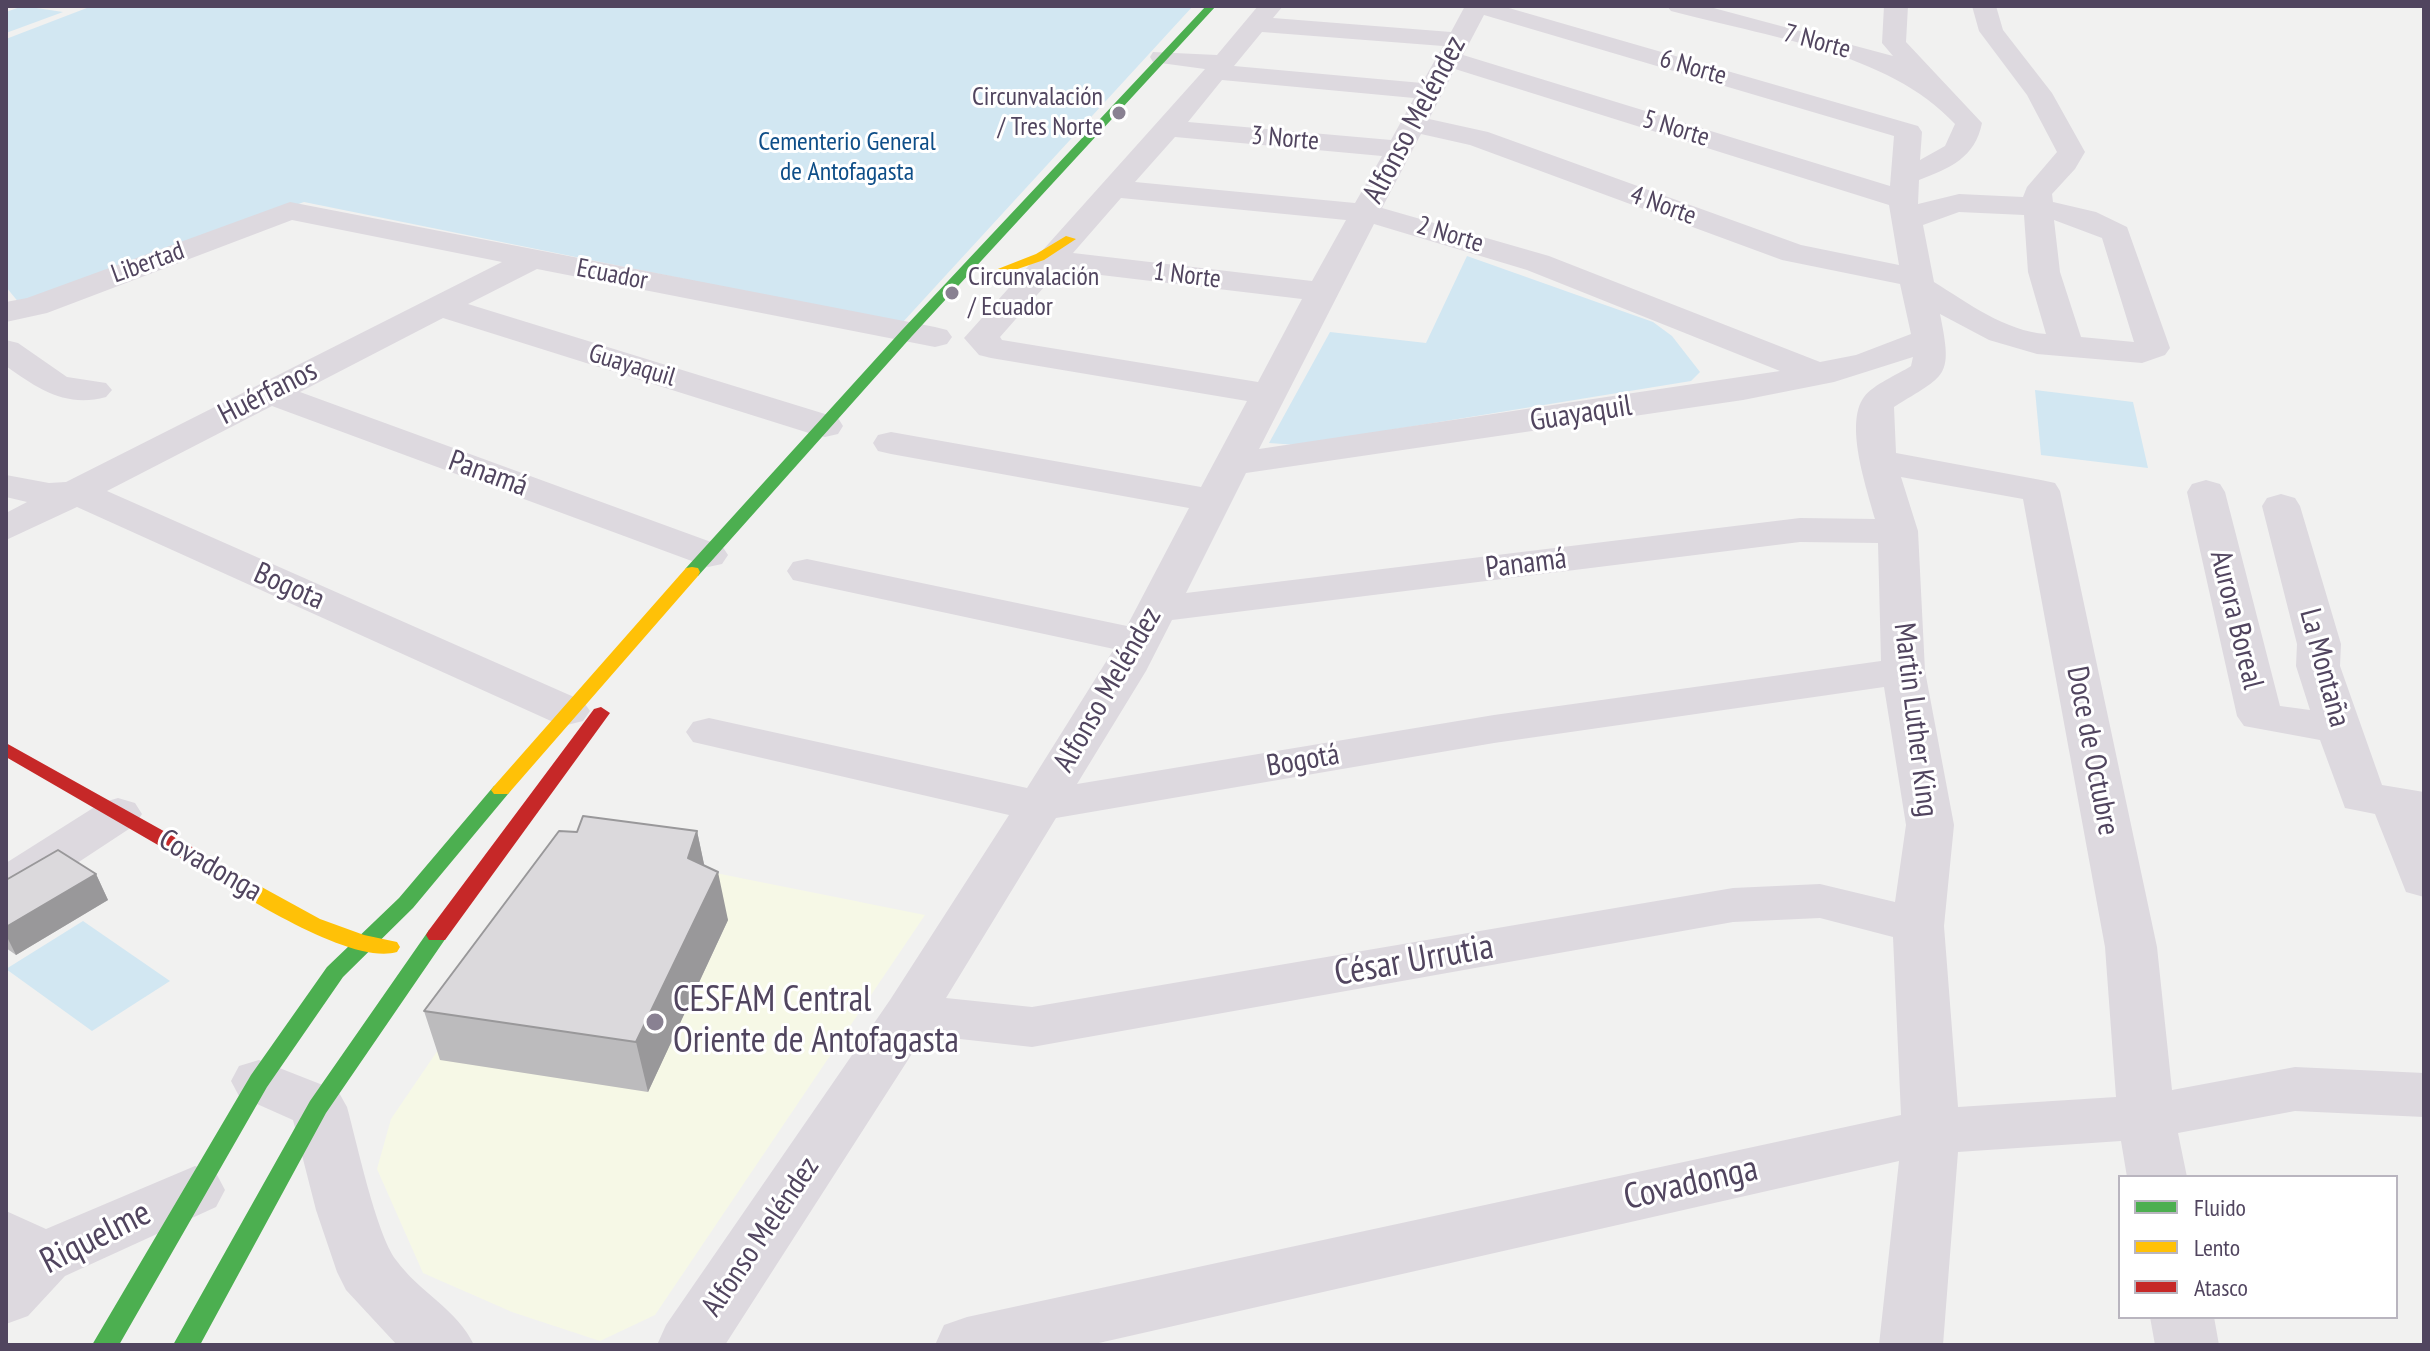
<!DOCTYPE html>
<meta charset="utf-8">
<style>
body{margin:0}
#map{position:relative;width:2430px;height:1351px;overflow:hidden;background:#f1f1f0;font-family:"PT Sans Narrow",sans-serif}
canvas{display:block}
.frame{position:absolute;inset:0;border:8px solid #51455f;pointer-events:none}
.legend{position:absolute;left:2118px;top:1175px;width:280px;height:144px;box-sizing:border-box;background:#fff;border:2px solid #b9b5bf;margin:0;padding:10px 14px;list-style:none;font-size:24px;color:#51455f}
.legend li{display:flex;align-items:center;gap:16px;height:40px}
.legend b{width:40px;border:2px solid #b9b5bf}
</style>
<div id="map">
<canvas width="2430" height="1351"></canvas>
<div class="frame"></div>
<ul class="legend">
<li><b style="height:10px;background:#4caf50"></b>Fluido</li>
<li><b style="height:10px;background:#ffc107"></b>Lento</li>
<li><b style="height:10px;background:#c62828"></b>Atasco</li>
</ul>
</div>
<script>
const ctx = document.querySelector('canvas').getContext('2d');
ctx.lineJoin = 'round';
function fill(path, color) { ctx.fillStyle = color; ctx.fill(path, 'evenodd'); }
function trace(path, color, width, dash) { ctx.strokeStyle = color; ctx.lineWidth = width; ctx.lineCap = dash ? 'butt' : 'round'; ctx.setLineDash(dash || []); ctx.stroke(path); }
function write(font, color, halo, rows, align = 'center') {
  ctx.font = font + ' "PT Sans Narrow",sans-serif'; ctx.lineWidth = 6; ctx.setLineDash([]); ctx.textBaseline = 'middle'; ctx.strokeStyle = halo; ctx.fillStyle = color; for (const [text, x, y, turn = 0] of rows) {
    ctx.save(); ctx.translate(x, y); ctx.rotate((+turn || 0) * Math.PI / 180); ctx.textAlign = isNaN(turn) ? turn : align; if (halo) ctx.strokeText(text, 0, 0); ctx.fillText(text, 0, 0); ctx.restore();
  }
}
fill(new Path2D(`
 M 561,842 L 925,915 L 655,1315 L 600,1341 L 512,1312 L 423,1273 L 377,1169 L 391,1119 L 523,925 Z`), '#f6f8e6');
fill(new Path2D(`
 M 23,6 L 63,12 L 6,33 L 6,12 Z
 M 92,6 L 1193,6 L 902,323 L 304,202 L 20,304 L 6,287 L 6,39 Z
 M 1467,256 L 1653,322 L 1672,336 L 1700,372 L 1691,381 L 1298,445 L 1269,443 L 1330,332 L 1426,343 Z
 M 2035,390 L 2133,402 L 2148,468 L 2041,455 Z
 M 83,921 L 170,981 L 92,1031 L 6,969 Z`), '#d2e7f2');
fill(new Path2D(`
 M 1258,6 L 1283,6 L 1273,18 L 1451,32 L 1465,6 L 1502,6 L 1918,126 L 1922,132 L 1920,160 L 1945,146 L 1955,124 C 1889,52 1763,36 1671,11 L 1667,6 L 1706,6 L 1893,56 L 1882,43 L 1884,6 L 1908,6 L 1906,42 L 1982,123 C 1975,158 1950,168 1919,180 L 1918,204 L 1959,194 L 2023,197 L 2027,187 L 2057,152 L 2027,95 L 1979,31 L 1972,6 L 1996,6 L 2003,30 L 2052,93 L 2085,152 L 2075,169 L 2052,194 L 2053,202 L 2096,212 L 2127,227 L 2170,348 L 2165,355 L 2142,363 L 2037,354 L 1989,340 L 1940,314 C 1953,378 1947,374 1894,407 L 1896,453 L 2041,480 L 2055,483 L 2060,491 L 2157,947 L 2172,1090 L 2295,1067 L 2424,1073 L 2424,1117 L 2295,1111 L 2178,1133 L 2187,1177 L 2127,1177 L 2121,1141 L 1958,1152 L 1943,1345 L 1879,1345 L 1899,1161 L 1090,1345 L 935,1345 L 944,1325 L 967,1317 L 1901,1115 L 1893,937 L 1820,918 L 1733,922 L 1032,1047 L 924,1035 L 725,1345 L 657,1345 L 666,1325 L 890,1000 L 1009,815 L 693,742 L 686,732 L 693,722 L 709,718 L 1027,788 L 1114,649 L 807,583 L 793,580 L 787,571 L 793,562 L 807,559 L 1127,626 L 1189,508 L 891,454 L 878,451 L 873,443 L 878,435 L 891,432 L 1201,487 L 1247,401 L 991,358 L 979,355 L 964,338 L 1205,69 L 1153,62 L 1150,57 L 1153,52 L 1217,55 ZM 1484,15 L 1894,136 L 1890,186 L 1463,55 ZM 1262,32 L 1443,46 L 1422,83 L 1234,66 ZM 1455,69 L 1889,205 L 1899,265 L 1801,245 L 1488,132 L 1429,119 ZM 1222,80 L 1414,98 L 1391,140 L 1188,122 ZM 1421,134 L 1470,145 L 1782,260 L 1900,284 L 1911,334 L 1856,355 L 1820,362 L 1549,256 L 1382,208 ZM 1175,137 L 1382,156 L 1355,203 L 1135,182 ZM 1121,198 L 1346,220 L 1312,281 L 1073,253 ZM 1959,212 L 2024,215 L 2028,272 L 2046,334 C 2005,331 1968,303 1934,282 L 1923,225 ZM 2054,220 L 2102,238 L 2134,342 L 2081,337 L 2060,272 ZM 1374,224 L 1527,270 L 1780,371 L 1259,449 ZM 1059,270 L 1302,299 L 1258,382 L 1002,340 L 1000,337 ZM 1913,357 L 1911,366 C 1897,375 1874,384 1864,397 C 1844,424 1867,489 1875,519 L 1800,518 L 1186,593 L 1246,473 L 1743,400 L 1834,382 ZM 1901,477 L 2023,499 L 2105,947 L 2116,1097 L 1958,1107 L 1944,926 L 1954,825 L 1925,671 L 1918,531 ZM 1800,542 L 1878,543 L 1881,661 L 1494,715 L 1077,784 L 1146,671 L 1172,620 ZM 1884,687 L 1906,825 L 1895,902 L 1820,884 L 1733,888 L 1032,1007 L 946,998 L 1056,818 L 1494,743 Z
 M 290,202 L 935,327 L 947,330 L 952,337 L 947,344 L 935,347 L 537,269 L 468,304 L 838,418 L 843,426 L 838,434 L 825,437 L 812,434 L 443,318 L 300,392 L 722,546 L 728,555 L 722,564 L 708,567 L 272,406 L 107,491 L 583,701 L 590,711 L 583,721 L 567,725 L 551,721 L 77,507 L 6,540 L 6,513 L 27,502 L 6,497 L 6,475 L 49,483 L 66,482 L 502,262 L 292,220 L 47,313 L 6,322 L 6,302 L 27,298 Z
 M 6,340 L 18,343 L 67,377 L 106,383 L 112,390 L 106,397 C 66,408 38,389 6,366 Z
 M 2206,480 L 2220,484 L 2225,492 L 2280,706 L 2310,710 L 2296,666 L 2297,644 L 2262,506 L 2267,498 L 2281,494 L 2295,498 L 2300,506 L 2341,644 L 2340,666 L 2382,785 L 2424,792 L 2424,897 L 2406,892 L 2375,814 L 2345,808 L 2320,740 L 2244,726 L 2237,716 L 2187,492 L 2192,484 Z
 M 118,798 L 135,803 L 142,814 L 135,825 L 24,898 L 6,903 L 6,863 L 101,803 Z
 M 259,1060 L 338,1091 L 347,1107 C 357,1143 376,1233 396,1260 C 419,1292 457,1309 474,1345 L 397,1345 L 346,1290 L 337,1272 L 316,1210 L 293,1120 L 239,1096 L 231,1081 L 239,1066 Z
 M 195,1166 L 216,1173 L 225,1190 L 216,1207 L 65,1276 L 28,1316 L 6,1324 L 6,1211 L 46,1229 Z
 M 2150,1317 L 2214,1317 L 2219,1345 L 2155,1345 Z`), '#ddd9df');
fill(new Path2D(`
 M 1206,6 L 1216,6 L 912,336 L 698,576 L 686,576 L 684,572 L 686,568 L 902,330 Z
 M 501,784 L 508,786 L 511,790 L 508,794 L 413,908 L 343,977 L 267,1087 L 119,1345 L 92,1345 L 251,1075 L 327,967 L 399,898 L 494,786 Z
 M 437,928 L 445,930 L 448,935 L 326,1113 L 200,1345 L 173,1345 L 310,1101 L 429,930 Z`), '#4caf50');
fill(new Path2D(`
 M 1066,236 L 1076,239 L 1044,260 L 991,278 L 985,274 L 1036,254 Z
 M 692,567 L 698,568 L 700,572 L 698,576 L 508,794 L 494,794 L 491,790 L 494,786 L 686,568 Z
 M 196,851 L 320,919 L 364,935 L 397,942 L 400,947 L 397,952 C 348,966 232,888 189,863 L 186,858 L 189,853 Z`), '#ffc107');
fill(new Path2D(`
 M 601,707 L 610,713 L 445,940 L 429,940 L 426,935 L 429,930 L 594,709 Z
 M 6,743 L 203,853 L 206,858 L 203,863 L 189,863 L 6,757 Z`), '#c62828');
fill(new Path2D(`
 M 697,831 L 704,865 L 728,920 L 648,1092 L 440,1060 L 424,1011 L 577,832 Z
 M 96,874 L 108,900 L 16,955 L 6,948 L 6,880 Z`), '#bcbbbd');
fill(new Path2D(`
 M 697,831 L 707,878 L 688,858 Z
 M 718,872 L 728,920 L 648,1092 L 636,1042 Z
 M 96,874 L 108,900 L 16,955 L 6,935 L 6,927 Z`), '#99989a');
const building = new Path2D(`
 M 583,816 L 697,831 L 688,858 L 718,872 L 636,1042 L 424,1011 L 559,831 L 577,832 Z
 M 58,850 L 96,874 L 6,927 L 6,880 Z`);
fill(building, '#dbd9dc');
trace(building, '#99989a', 2);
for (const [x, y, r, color] of [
 [1119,113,8,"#898192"],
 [952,293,8,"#898192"],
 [655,1022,10,"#898192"]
]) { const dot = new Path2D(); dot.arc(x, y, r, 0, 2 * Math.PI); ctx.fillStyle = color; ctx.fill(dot); trace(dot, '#fff', 3); }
write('26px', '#51455f', '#fff', [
 ["7 Norte",1817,42,15],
 ["6 Norte",1693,68,16],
 ["5 Norte",1676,129,17],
 ["3 Norte",1285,139,5],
 ["4 Norte",1663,206,20],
 ["2 Norte",1450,235,17],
 ["Libertad",148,263,-20],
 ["Ecuador",612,275,11],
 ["1 Norte",1187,276,7],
 ["Guayaquil",632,366,17]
]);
write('26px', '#51455f', '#fff', [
 ["Circunvalación",1103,98],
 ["/ Tres Norte",1103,128],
 ["Circunvalación",968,278,"left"],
 ["/ Ecuador",968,308,"left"]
], 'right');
write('26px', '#0e4e88', '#fff', [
 ["Cementerio General",847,143],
 ["de Antofagasta",847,173]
]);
write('30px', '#51455f', '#fff', [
 ["Alfonso Meléndez",1415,120,-62],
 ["Huérfanos",268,393,-27],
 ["Guayaquil",1581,414,-9],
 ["Panamá",488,474,20],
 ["Panamá",1526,564,-7],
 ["Bogota",289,587,24],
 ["Aurora Boreal",2236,620,76],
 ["La Montaña",2324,668,75],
 ["Alfonso Meléndez",1108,690,-60],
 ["Martin Luther King",1915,720,83],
 ["Doce de Octubre",2092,751,79],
 ["Bogotá",1303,761,-10],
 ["Covadonga",210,866,30],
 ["Alfonso Meléndez",761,1237,-56]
]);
write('36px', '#51455f', '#fff', [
 ["César Urrutia",1414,961,-10],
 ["Covadonga",1691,1184,-13],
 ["Riquelme",96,1238,-27]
]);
write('36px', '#51455f', '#fff', [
 ["CESFAM Central",673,1001],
 ["Oriente de Antofagasta",673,1042]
], 'left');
</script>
